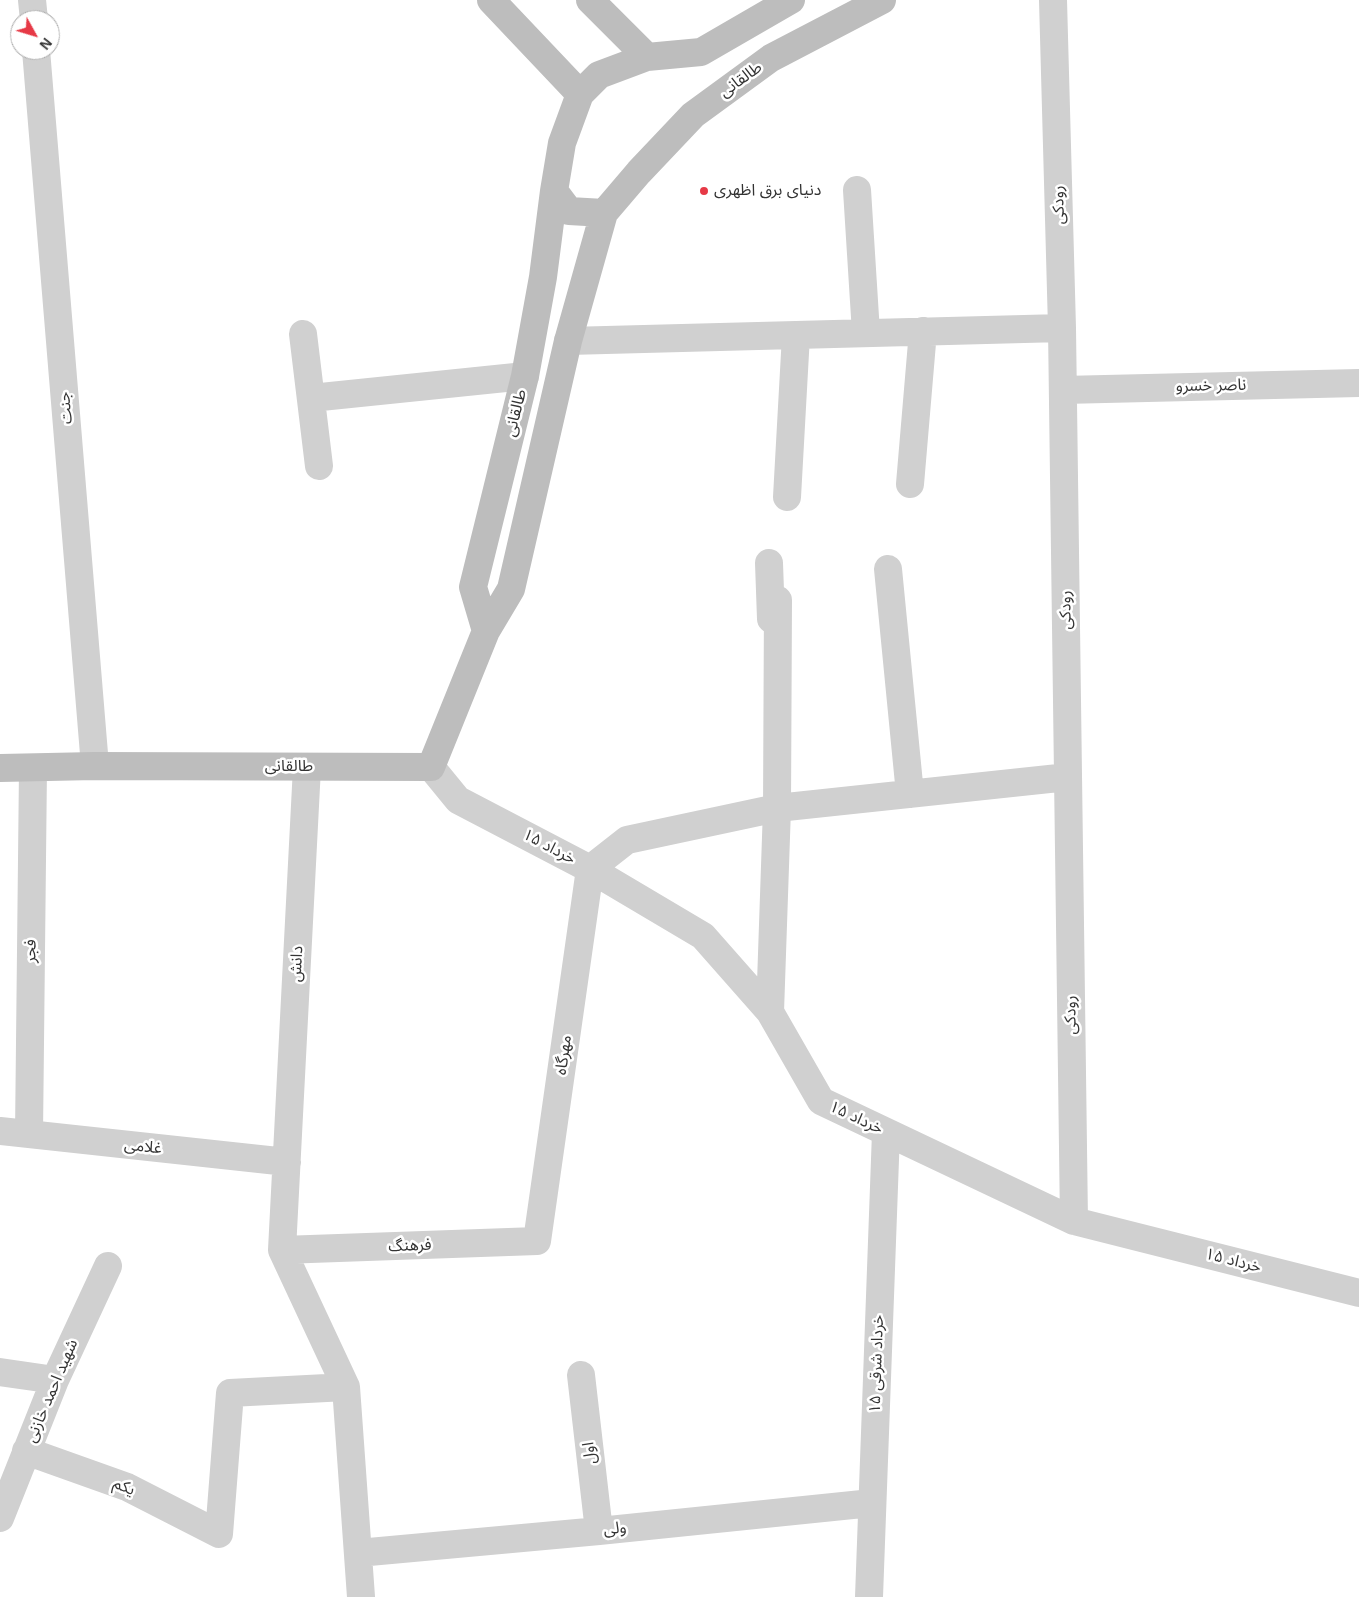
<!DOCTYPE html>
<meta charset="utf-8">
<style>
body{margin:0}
#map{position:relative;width:1359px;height:1597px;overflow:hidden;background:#fff;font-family:Helvetica,sans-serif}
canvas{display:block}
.north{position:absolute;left:10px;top:10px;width:50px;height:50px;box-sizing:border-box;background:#fff;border:1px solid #adadad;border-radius:50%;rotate:129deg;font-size:14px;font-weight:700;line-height:20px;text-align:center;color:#333}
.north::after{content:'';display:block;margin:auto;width:18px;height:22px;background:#e63946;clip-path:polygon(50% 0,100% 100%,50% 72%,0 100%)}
</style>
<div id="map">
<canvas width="1359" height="1597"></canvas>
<div class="north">N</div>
</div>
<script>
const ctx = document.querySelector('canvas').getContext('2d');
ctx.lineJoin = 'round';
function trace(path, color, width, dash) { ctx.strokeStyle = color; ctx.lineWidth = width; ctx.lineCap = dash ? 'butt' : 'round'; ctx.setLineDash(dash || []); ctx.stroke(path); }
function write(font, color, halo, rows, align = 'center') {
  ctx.font = font + ' Helvetica,"Noto Sans Arabic",sans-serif'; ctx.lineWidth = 5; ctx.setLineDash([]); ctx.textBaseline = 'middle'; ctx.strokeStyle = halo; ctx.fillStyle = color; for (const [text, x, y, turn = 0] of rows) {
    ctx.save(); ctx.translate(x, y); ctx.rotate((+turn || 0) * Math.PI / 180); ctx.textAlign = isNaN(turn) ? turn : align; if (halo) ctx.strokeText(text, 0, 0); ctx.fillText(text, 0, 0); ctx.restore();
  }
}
trace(new Path2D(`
 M 32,0 L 34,20
 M 1053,0 L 1062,328 L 1074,1221
 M 36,50 L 95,766
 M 857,190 L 866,333
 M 303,334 L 319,466
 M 568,341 L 1062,328
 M 1063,390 L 1359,383
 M 311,398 L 525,376
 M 910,484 L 923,331
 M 787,497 L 796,335
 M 769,563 L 771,619
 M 888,569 L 910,794
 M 307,767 L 282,1250 L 346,1387 L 361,1597
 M 431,767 L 458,800 L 590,869 L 703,936 L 770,1012 L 821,1101 L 1074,1221 L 1359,1293
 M 770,1012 L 777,808 L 778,600
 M 0,1131 L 287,1162
 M 29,1134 L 33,768
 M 282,1250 L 537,1241 L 590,869 L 627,840 L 777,808 L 1068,777
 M 0,1372 L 55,1380
 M 581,1375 L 599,1531
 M 26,1451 L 127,1487 L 219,1534 L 230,1393 L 346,1387
 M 0,1518 L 55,1380 L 108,1266
 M 358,1553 L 599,1531 L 872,1503
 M 869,1597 L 886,1132`), '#d0d0d0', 28);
trace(new Path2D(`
 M 491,0 L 580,94
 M 590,0 L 647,57
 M 604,213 L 569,211 L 554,191 L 562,143 L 580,94 L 599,75 L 647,57 L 701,52 L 791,0
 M 486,631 L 473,587 L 525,376 L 543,277 L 554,191
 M 0,768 L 95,766 L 431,767 L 486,631 L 511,589 L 568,341 L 604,213 L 639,172 L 693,115 L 771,58 L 882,0`), '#bdbdbd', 28);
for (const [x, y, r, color] of [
 [704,191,5,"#e63946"]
]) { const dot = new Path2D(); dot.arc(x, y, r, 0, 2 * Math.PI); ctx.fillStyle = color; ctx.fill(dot); trace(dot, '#fff', 2); }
write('16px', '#333', '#fff', [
 ["طالقانی",741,80,-36],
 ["رودکی",1059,205,-92],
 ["ناصر خسرو",1211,386,-1],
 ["جنت",66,408,-95],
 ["طالقانی",516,413,-76],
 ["رودکی",1066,610,-91],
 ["طالقانی",289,767],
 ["۱۵ خرداد",549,847,28],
 ["فجر",31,951,-89],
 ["دانش",297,964,-87],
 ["رودکی",1071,1015,-91],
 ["مهرگاه",564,1055,-82],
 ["۱۵ خرداد",856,1118,25],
 ["غلامی",143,1147,6],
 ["فرهنگ",410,1246,-2],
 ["۱۵ خرداد",1233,1261,14],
 ["۱۵ خرداد شرقی",877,1364,-88],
 ["شهید احمد خازنی",52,1391,-67],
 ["اول",590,1453,-97],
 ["یکم",124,1487,23],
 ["ولی",615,1529,-6]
]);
write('16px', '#333', '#fff', [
 ["دنیای برق اظهری",714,191]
], 'left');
</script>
